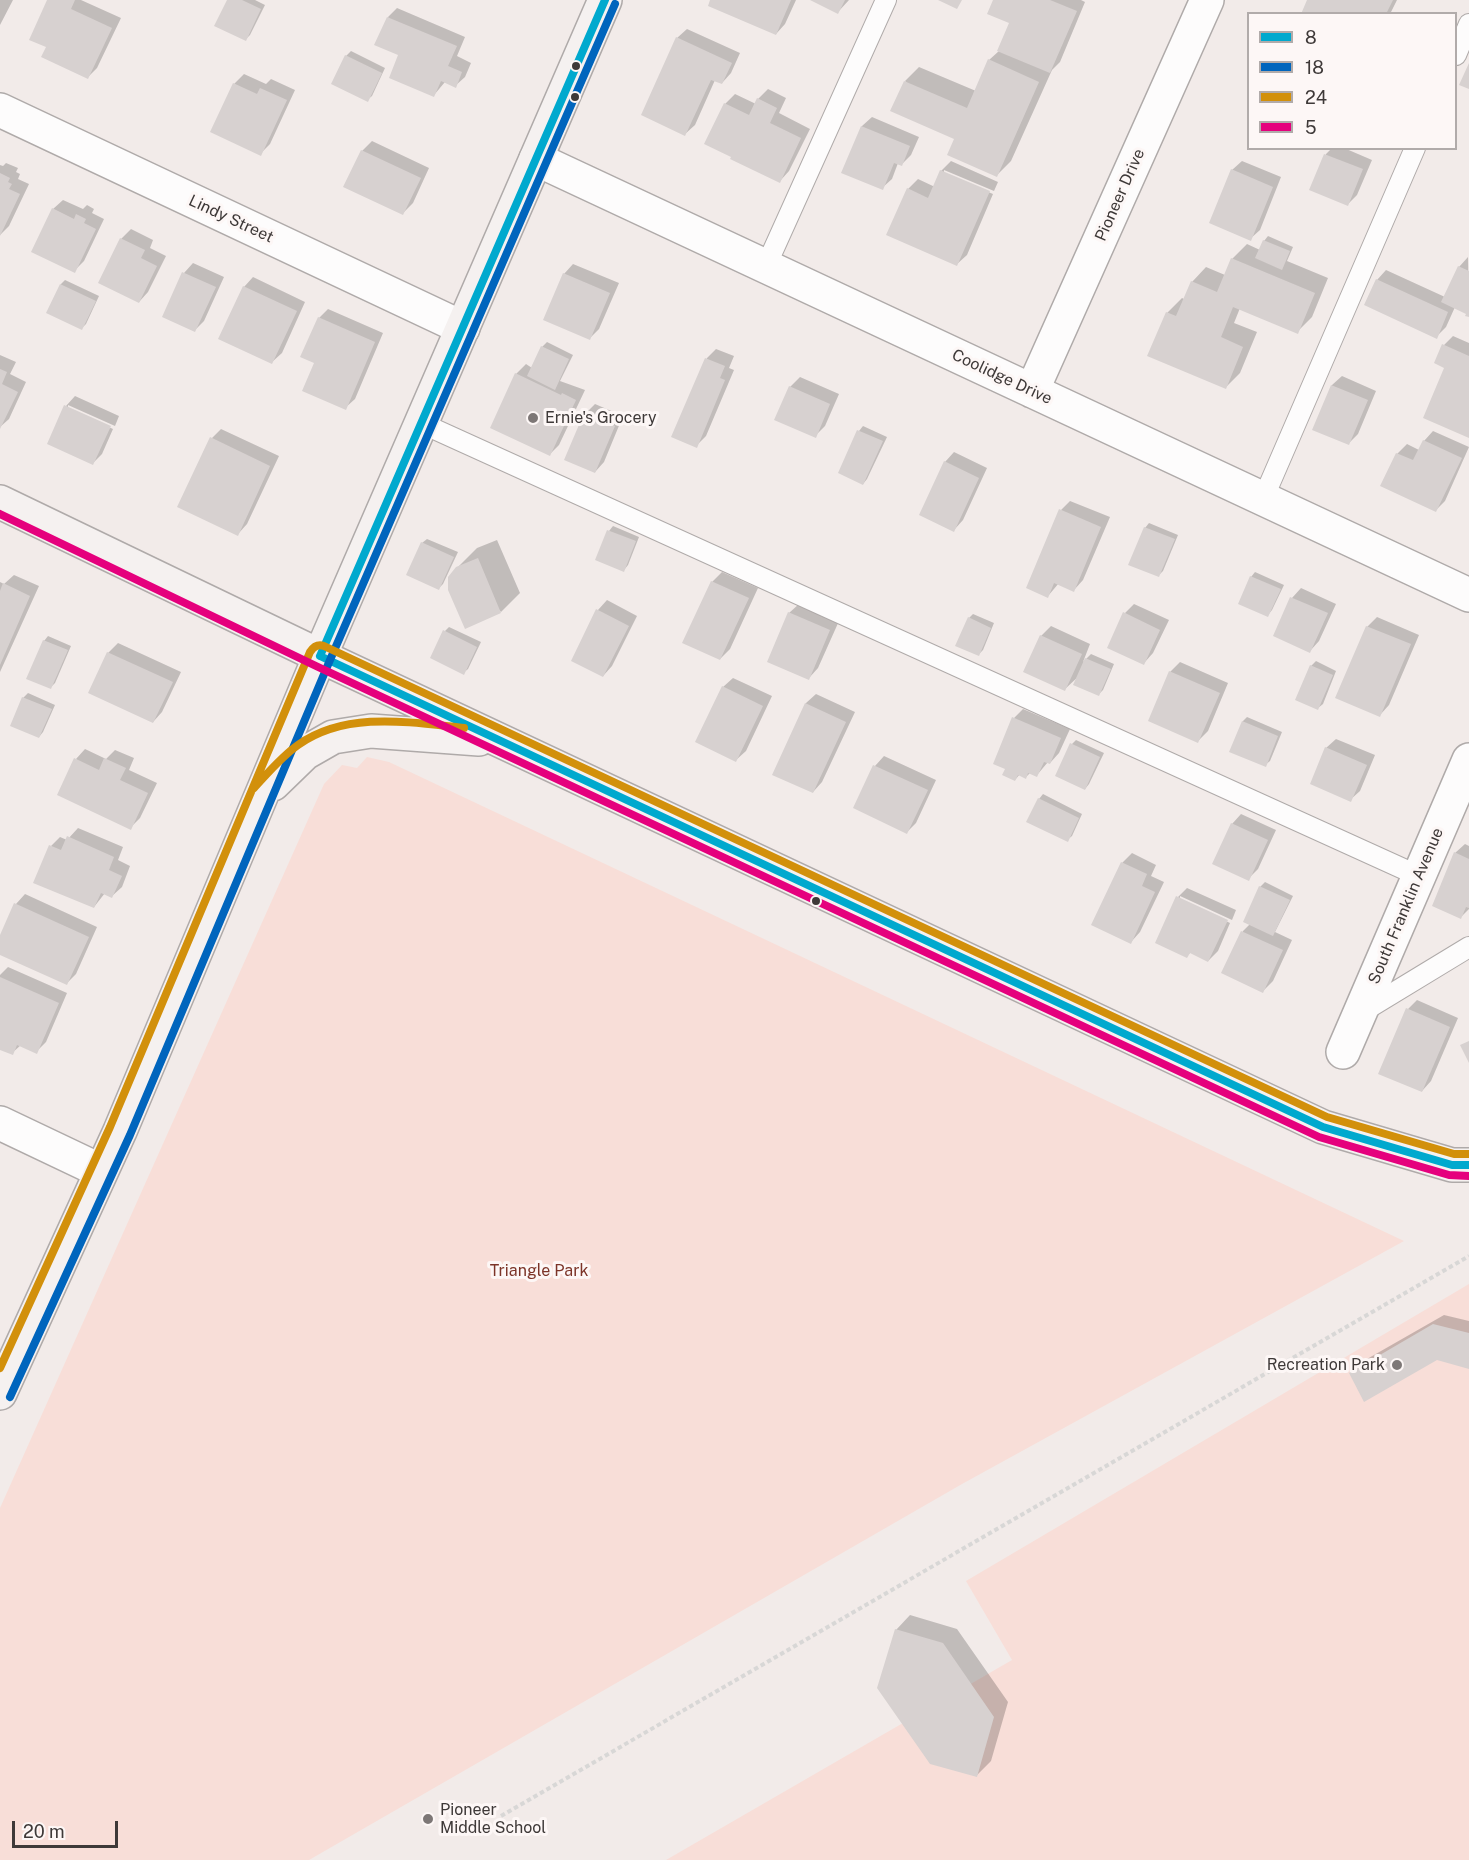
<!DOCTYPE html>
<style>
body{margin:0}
#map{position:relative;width:1469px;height:1860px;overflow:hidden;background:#f2ebe9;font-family:"Public Sans",sans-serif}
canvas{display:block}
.legend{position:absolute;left:1247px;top:12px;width:210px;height:138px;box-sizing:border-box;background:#fdf7f6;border:2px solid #b1abaa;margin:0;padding:8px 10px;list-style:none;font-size:18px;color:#3e3938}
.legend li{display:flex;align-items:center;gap:12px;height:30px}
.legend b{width:30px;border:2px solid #b1abaa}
.scale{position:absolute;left:12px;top:1821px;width:106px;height:27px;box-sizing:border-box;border:3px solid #3e3938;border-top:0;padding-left:8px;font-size:18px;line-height:21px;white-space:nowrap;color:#3e3938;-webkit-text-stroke:4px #fdf7f6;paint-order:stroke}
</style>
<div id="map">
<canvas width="1469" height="1860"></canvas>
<ul class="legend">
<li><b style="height:8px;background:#00a9ce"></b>8</li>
<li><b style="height:8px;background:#0065bd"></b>18</li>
<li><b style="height:8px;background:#d2900b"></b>24</li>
<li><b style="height:8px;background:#e5007d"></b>5</li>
</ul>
<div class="scale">20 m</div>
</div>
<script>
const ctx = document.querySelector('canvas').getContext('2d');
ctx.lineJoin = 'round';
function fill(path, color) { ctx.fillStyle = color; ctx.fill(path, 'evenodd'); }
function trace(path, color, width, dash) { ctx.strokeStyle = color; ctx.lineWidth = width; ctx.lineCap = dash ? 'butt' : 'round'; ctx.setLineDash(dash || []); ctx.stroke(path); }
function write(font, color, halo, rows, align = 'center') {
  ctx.font = font + ' "Public Sans",sans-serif'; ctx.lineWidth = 6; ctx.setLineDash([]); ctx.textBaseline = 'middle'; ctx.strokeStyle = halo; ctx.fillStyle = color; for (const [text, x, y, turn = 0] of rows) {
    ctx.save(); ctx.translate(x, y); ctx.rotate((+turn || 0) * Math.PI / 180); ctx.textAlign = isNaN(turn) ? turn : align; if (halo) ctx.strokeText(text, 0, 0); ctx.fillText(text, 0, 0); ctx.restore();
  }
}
fill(new Path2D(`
 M 367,757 L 389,762 L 1404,1241 L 962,1484 L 309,1860 L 0,1860 L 0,1508 L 324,784 L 342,765 L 357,768 Z
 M 1469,1284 L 1469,1860 L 666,1860 L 1012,1660 L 966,1581 Z`), '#f8ded8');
fill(new Path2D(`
 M 0,0 L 13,0 L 0,25 Z
 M 49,0 L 81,0 L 121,18 L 97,68 L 88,77 L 48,47 Z
 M 229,0 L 255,0 L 265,5 L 250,35 L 246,39 Z
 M 712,0 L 796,0 L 785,24 L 776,34 Z
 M 813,0 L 849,0 L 838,12 Z
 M 995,0 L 1081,0 L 1085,2 L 1060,62 L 1052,70 L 1011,161 L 997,175 L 956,138 L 905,81 L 919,67 L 976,91 L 989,60 L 999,51 L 1011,23 Z
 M 1308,0 L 1397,0 L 1390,14 L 1302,14 Z
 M 397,8 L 465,37 L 457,56 L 471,63 L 465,77 L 455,86 L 445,82 L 434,95 L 400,55 L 388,17 Z
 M 687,29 L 740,53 L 731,73 L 722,83 L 715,80 L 695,125 L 685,134 L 677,38 Z
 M 351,51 L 385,68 L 372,96 L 367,100 L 346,56 Z
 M 244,74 L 266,84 L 271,79 L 295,90 L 270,144 L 260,154 L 234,84 Z
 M 768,89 L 786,98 L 779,113 L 810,129 L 789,171 L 780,181 L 725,104 L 735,94 L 756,104 L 758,99 Z
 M 872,117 L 919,137 L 911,155 L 902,164 L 898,163 L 892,179 L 882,188 L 843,172 L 862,126 Z
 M 372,141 L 429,168 L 413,203 L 403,213 L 362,151 Z
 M 1332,148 L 1344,148 L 1372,160 L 1357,195 L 1348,204 L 1311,189 L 1326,154 Z
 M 951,161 L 998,182 L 994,191 L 944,170 L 944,173 L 993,194 L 967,255 L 957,264 L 908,189 L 918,179 L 935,187 L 941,171 Z
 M 1242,161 L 1281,177 L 1260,230 L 1250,239 L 1232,170 Z
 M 6,163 L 18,168 L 16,172 L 20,174 L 18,179 L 29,184 L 9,226 L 0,235 L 0,165 L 3,166 Z
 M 63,200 L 83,209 L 87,205 L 94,209 L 92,213 L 104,219 L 84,261 L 74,271 L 53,209 Z
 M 131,229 L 153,240 L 150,248 L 166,256 L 148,292 L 139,302 L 121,239 Z
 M 1268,236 L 1293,247 L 1287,261 L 1328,278 L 1312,317 L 1297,332 L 1240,308 L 1234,323 L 1257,332 L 1240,373 L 1225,388 L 1167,313 L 1182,298 L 1184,299 L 1192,282 L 1206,267 L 1225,275 L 1232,259 L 1247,244 L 1260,250 L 1264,241 Z
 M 1468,257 L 1469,316 L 1468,313 L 1455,307 L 1446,327 L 1436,337 L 1377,280 L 1386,270 L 1445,297 L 1459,267 Z
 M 193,263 L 224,277 L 204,321 L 195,330 L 184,273 Z
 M 573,264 L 619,283 L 599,329 L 589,339 L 564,274 Z
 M 253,277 L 305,302 L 282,353 L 272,362 L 244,287 Z
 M 65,280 L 99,296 L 86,324 L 82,328 L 48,312 L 61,284 Z
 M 328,309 L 383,333 L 355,399 L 345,408 L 316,362 L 319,318 Z
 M 1453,336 L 1469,343 L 1469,436 L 1446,367 L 1444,345 Z
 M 547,342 L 573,355 L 560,381 L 585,390 L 559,445 L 550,454 L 516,374 L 526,364 L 532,368 L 542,347 Z
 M 716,349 L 734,356 L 729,368 L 734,370 L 706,436 L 696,446 L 673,436 L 707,358 Z
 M 0,355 L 16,362 L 10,374 L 26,382 L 9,419 L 0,427 Z
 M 1342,376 L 1376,391 L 1358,434 L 1348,444 L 1314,429 L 1332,385 Z
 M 800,377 L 839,394 L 825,426 L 815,436 L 790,387 Z
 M 75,396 L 119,416 L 115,426 L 68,405 L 68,408 L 113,429 L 102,454 L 93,463 L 66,406 Z
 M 595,404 L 623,416 L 604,462 L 595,472 L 585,414 Z
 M 863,426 L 887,437 L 867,479 L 863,484 L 840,473 L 859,431 Z
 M 221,429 L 279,456 L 247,524 L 238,534 L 212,438 Z
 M 1433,431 L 1469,447 L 1445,501 L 1436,510 L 1397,454 L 1407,444 L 1419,450 L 1424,441 Z
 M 954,452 L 987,468 L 963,520 L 954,530 L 945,462 Z
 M 1070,501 L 1110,517 L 1083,580 L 1074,590 L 1059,583 L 1048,596 L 1061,510 Z
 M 1149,523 L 1178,535 L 1163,571 L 1159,575 L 1145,528 Z
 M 613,526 L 639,537 L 628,565 L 624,570 L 609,531 Z
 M 427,539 L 458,552 L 443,584 L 439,588 L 422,543 Z
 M 497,540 L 520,593 L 501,612 L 457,568 L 477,548 Z
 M 722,572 L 758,588 L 730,649 L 720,659 L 684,642 L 712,582 Z
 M 1255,572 L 1284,585 L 1272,610 L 1268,615 L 1251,577 Z
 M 14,575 L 39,586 L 0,672 L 0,582 L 4,584 Z
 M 1301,588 L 1336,604 L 1319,641 L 1310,651 L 1275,635 L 1292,598 Z
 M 607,600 L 637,616 L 612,666 L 603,676 L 598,610 Z
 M 799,604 L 839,621 L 818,668 L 809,678 L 789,613 Z
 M 1134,604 L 1169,620 L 1153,653 L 1144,663 L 1125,613 Z
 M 973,614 L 994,623 L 983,650 L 978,655 L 969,618 Z
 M 1377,617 L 1419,635 L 1389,705 L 1380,715 L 1367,627 Z
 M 1051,626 L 1090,644 L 1083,662 L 1091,654 L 1114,664 L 1103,690 L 1099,694 L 1079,676 L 1065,689 L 1041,636 Z
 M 449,627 L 481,642 L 468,669 L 463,673 L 445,631 Z
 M 48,636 L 71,646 L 55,683 L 51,687 L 44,641 Z
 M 118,643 L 181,672 L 162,712 L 153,722 L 108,653 Z
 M 1316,661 L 1336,671 L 1323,704 L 1318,708 L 1311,666 Z
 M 1180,662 L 1228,683 L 1208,731 L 1198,741 L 1170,672 Z
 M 733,678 L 772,696 L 746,751 L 736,760 L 723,687 Z
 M 28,693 L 55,705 L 43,732 L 39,737 L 12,725 L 23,698 Z
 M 816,694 L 855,712 L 822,782 L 813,792 L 774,774 L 806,703 Z
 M 1023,709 L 1070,729 L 1059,753 L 1050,763 L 1048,762 L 1037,775 L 1031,772 L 1026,777 L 1020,774 L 1015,780 L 1007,768 L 1014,718 Z
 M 1247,717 L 1282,732 L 1270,761 L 1265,765 L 1231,751 L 1243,721 Z
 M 1336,739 L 1375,755 L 1360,791 L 1350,800 L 1326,748 Z
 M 1076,740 L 1104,753 L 1089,784 L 1085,789 L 1072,744 Z
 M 85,749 L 106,759 L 115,750 L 134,758 L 129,770 L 157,783 L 140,818 L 130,828 L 76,759 Z
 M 884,756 L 936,780 L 916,823 L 907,832 L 855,807 L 875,766 Z
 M 1043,794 L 1082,814 L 1072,836 L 1067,840 L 1039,799 Z
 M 1241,814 L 1276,830 L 1258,869 L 1248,879 L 1232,824 Z
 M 78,828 L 123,847 L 118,860 L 130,866 L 122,887 L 112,896 L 105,893 L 94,907 L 51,846 L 60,837 L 67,840 Z
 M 1465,844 L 1469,846 L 1469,909 L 1461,917 L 1455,853 Z
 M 1132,853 L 1156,865 L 1151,876 L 1164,882 L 1140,932 L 1131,942 L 1122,863 Z
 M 1265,882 L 1293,896 L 1275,932 L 1292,940 L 1273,981 L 1263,991 L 1223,973 L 1243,931 L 1250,924 L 1260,887 Z
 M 1187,888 L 1236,910 L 1232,920 L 1180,896 L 1180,899 L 1230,923 L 1218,951 L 1208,961 L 1191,952 L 1187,956 L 1178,897 Z
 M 25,894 L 97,927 L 76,974 L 67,983 L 0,953 L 0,938 L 16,904 Z
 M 8,967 L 67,993 L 46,1042 L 36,1052 L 21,1045 L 12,1053 L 0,1048 L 0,975 Z
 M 1417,1000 L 1458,1018 L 1431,1081 L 1422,1091 L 1408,1009 Z
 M 1444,1315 L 1469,1321 L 1469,1367 L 1437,1359 L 1351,1373 L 1360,1363 Z
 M 910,1615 L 957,1629 L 1008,1702 L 991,1761 L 976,1776 L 896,1630 Z`), '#0003');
fill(new Path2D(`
 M 47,0 L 75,0 L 71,9 L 112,28 L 88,79 L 41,57 L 46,47 L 29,40 Z
 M 227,0 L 242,0 L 261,9 L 246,41 L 214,26 Z
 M 710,0 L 791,0 L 776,35 L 708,6 Z
 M 810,0 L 845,0 L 838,14 Z
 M 938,0 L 962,0 L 957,9 Z
 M 993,0 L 1050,0 L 1077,11 L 1050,73 L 997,51 L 1009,23 L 987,14 Z
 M 1307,0 L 1393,0 L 1386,14 L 1301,14 Z
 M 387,17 L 457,46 L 448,66 L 462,72 L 456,88 L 441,81 L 434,97 L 389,78 L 398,55 L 374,45 Z
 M 676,37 L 732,63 L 722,84 L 711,80 L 685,136 L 641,115 Z
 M 345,55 L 382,73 L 368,102 L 331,84 Z
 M 988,59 L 1039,82 L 997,177 L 947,155 L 954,139 L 890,111 L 904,81 L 967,108 Z
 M 1469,63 L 1469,89 L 1459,85 Z
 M 233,83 L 257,94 L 260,88 L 287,100 L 261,156 L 210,132 Z
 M 757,98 L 777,108 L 770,123 L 801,138 L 780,183 L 730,159 L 731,157 L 704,144 L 724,103 L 749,115 Z
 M 861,126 L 910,146 L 902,166 L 894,163 L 883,190 L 841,173 Z
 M 361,150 L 421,178 L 403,215 L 343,187 Z
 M 1324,154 L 1363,169 L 1348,206 L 1309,190 Z
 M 1231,169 L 1273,187 L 1251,241 L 1209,223 Z
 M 940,170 L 990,191 L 957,266 L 886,235 L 907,188 L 928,198 Z
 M 0,173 L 10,178 L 8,182 L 12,184 L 9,189 L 20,194 L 0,236 Z
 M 52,208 L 74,219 L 76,214 L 86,219 L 84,223 L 96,229 L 75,273 L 31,252 Z
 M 120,238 L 145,250 L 141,258 L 157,266 L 139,303 L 98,283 Z
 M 1263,240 L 1290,251 L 1282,270 L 1255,258 Z
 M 1231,258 L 1315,293 L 1298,334 L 1233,307 L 1221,337 L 1243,347 L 1226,389 L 1147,356 L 1166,312 L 1176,316 L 1191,281 L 1217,292 Z
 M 1458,266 L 1469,271 L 1469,317 L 1465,316 L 1466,314 L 1441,302 Z
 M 182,272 L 216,287 L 195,332 L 162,317 Z
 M 563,273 L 610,293 L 590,340 L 543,320 Z
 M 1376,279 L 1448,312 L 1437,339 L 1364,305 Z
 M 60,284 L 96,301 L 82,330 L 46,313 Z
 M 243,286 L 297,311 L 272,364 L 218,339 Z
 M 318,317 L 375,342 L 346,410 L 302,391 L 314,363 L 300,357 Z
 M 1442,344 L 1469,356 L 1469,438 L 1423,418 L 1444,368 L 1434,363 Z
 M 541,346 L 569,359 L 555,390 L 527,376 Z
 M 705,358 L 725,366 L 720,378 L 725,380 L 697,448 L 671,437 Z
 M 0,369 L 7,372 L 2,384 L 18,392 L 0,429 Z
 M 515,373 L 561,395 L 562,393 L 576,400 L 550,456 L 490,428 Z
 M 1331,385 L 1368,400 L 1349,445 L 1312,430 Z
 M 789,386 L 830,404 L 816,438 L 774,420 Z
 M 64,405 L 111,426 L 93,465 L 47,444 Z
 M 584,413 L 615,426 L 595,473 L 564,460 Z
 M 857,430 L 883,441 L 863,485 L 838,473 Z
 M 210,437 L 270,466 L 238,536 L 177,507 Z
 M 1423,440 L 1462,458 L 1436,512 L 1380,486 L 1396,453 L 1413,460 Z
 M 944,461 L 979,478 L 954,532 L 919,515 Z
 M 1059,509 L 1101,527 L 1074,592 L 1054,583 L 1048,598 L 1026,588 Z
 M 1144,527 L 1175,539 L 1159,577 L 1128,565 Z
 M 607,530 L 636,541 L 624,572 L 595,560 Z
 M 421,542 L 454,557 L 439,590 L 406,575 Z
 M 478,558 L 501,613 L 465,629 L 448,590 L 448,577 L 456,567 Z
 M 1250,576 L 1281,589 L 1268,617 L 1238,604 Z
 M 711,581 L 749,598 L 720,660 L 682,643 Z
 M 3,583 L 30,596 L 0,665 L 0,591 Z
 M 1290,597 L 1328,613 L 1310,653 L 1273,636 Z
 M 596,609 L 629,626 L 603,677 L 571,661 Z
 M 788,612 L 830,630 L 809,680 L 767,662 Z
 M 1123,612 L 1160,630 L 1144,665 L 1107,648 Z
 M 968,617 L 991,628 L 979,656 L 955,646 Z
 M 1366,626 L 1411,644 L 1380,717 L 1335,698 Z
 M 443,630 L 477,647 L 464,675 L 430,658 Z
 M 1040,635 L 1082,654 L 1065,691 L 1023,672 Z
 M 43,640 L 68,650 L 51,689 L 26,679 Z
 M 107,652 L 173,682 L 153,723 L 88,693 Z
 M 1085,658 L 1111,669 L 1099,696 L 1073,685 Z
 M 1310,665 L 1333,675 L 1318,710 L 1295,700 Z
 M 1169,671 L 1220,693 L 1198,743 L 1148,721 Z
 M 722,686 L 763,706 L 736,762 L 695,742 Z
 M 22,697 L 52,709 L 39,738 L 10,726 Z
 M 805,703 L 846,722 L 813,793 L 772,775 Z
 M 1012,717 L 1061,738 L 1050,764 L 1044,762 L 1037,777 L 1028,773 L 1026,779 L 1018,775 L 1015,781 L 1002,775 L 1005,769 L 993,764 Z
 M 1242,721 L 1278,736 L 1266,767 L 1229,752 Z
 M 1070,743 L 1100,757 L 1085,790 L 1055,776 Z
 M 1325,747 L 1367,765 L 1351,802 L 1310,784 Z
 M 74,758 L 99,770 L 104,758 L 126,768 L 120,780 L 148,793 L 131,830 L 57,795 Z
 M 873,765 L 928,790 L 907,834 L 853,808 Z
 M 1038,798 L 1079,818 L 1068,842 L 1026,822 Z
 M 1231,823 L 1268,840 L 1249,881 L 1212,864 Z
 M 67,836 L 114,857 L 109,870 L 122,876 L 112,898 L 101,893 L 94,908 L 33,883 L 49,845 L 61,850 Z
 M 1454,852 L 1469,859 L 1469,908 L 1466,907 L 1461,919 L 1432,906 Z
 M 1121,862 L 1147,874 L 1142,886 L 1155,892 L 1131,944 L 1091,925 Z
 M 1259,886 L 1290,900 L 1273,936 L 1243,922 Z
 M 1176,896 L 1228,920 L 1208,962 L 1190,953 L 1187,958 L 1155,943 Z
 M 14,903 L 89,937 L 67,985 L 0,955 L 0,935 Z
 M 1241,931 L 1283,950 L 1263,993 L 1221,973 Z
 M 0,977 L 59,1003 L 37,1054 L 17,1045 L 13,1055 L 0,1050 Z
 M 1406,1008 L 1450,1027 L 1422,1092 L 1378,1074 Z
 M 1469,1041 L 1469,1063 L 1460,1045 Z
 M 1433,1324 L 1469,1333 L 1469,1369 L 1437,1360 L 1364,1402 L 1349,1373 Z
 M 895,1629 L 943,1643 L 994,1717 L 977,1777 L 930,1764 L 877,1688 Z`), '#d7d1d0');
const lane = new Path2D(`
 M 1456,55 L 1469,24
 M 766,266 L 886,0
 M 421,423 L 1419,876
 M 1263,499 L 1415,148
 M 1362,1012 L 1469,947`);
const street = new Path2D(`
 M 0,110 L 463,328
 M 536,159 L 1469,595
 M 1032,391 L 1207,0
 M 1343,1052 L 1469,760
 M 0,1123 L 101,1171`);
const secondary = new Path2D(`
 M 0,502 L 320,656 L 1323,1127 L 1452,1165 L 1469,1165
 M 273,784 L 305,753 L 333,737 L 371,731 L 479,739
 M 0,1393 L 120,1131 L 320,656 L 605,0`);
trace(lane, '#afaaa9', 22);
trace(street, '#afaaa9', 36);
trace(secondary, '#afaaa9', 36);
trace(new Path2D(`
 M 501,1816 L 1469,1256`), '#d8d7d6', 4, [4.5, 3]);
trace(lane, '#fdfcfc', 20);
trace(street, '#fdfcfc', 33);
trace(secondary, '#f5f1f0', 33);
trace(new Path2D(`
 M 320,656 L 1323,1127 L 1452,1165 L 1469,1165
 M 320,656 L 605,0`), '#00a9ce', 8);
trace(new Path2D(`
 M 10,1397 L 130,1135 L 330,660 L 615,4`), '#0065bd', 8);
trace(new Path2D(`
 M 254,788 C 268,773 281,757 298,745 C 346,711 408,722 464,728
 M 0,1368 L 110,1127 L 310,652 C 314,646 318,644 324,646 L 1327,1117 L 1454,1154 L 1469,1154`), '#d2900b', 8);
trace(new Path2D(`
 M 0,514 L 316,666 L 1319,1137 L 1449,1175 L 1469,1176`), '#e5007d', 8);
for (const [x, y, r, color] of [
 [576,66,5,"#3e3938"],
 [575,97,5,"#3e3938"],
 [533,418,6,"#7d7776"],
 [816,901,5,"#3e3938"],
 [1397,1365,6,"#7d7776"],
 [428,1819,6,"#7d7776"]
]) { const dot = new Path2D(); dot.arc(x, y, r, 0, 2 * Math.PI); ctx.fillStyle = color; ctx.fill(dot); trace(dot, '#fdf7f6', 2); }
write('16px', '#3e3938', '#fdf7f6', [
 ["Pioneer Drive",1120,195,-66],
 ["Lindy Street",231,219,25],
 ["Coolidge Drive",1002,377,25],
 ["South Franklin Avenue",1406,906,-67]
]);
write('16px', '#3e3938', '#fdf7f6', [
 ["Ernie's Grocery",545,418],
 ["Recreation Park",1385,1365,"right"],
 ["Pioneer",440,1810],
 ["Middle School",440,1828]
], 'left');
write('16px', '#7c3428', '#fdf7f6', [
 ["Triangle Park",539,1271]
]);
</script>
